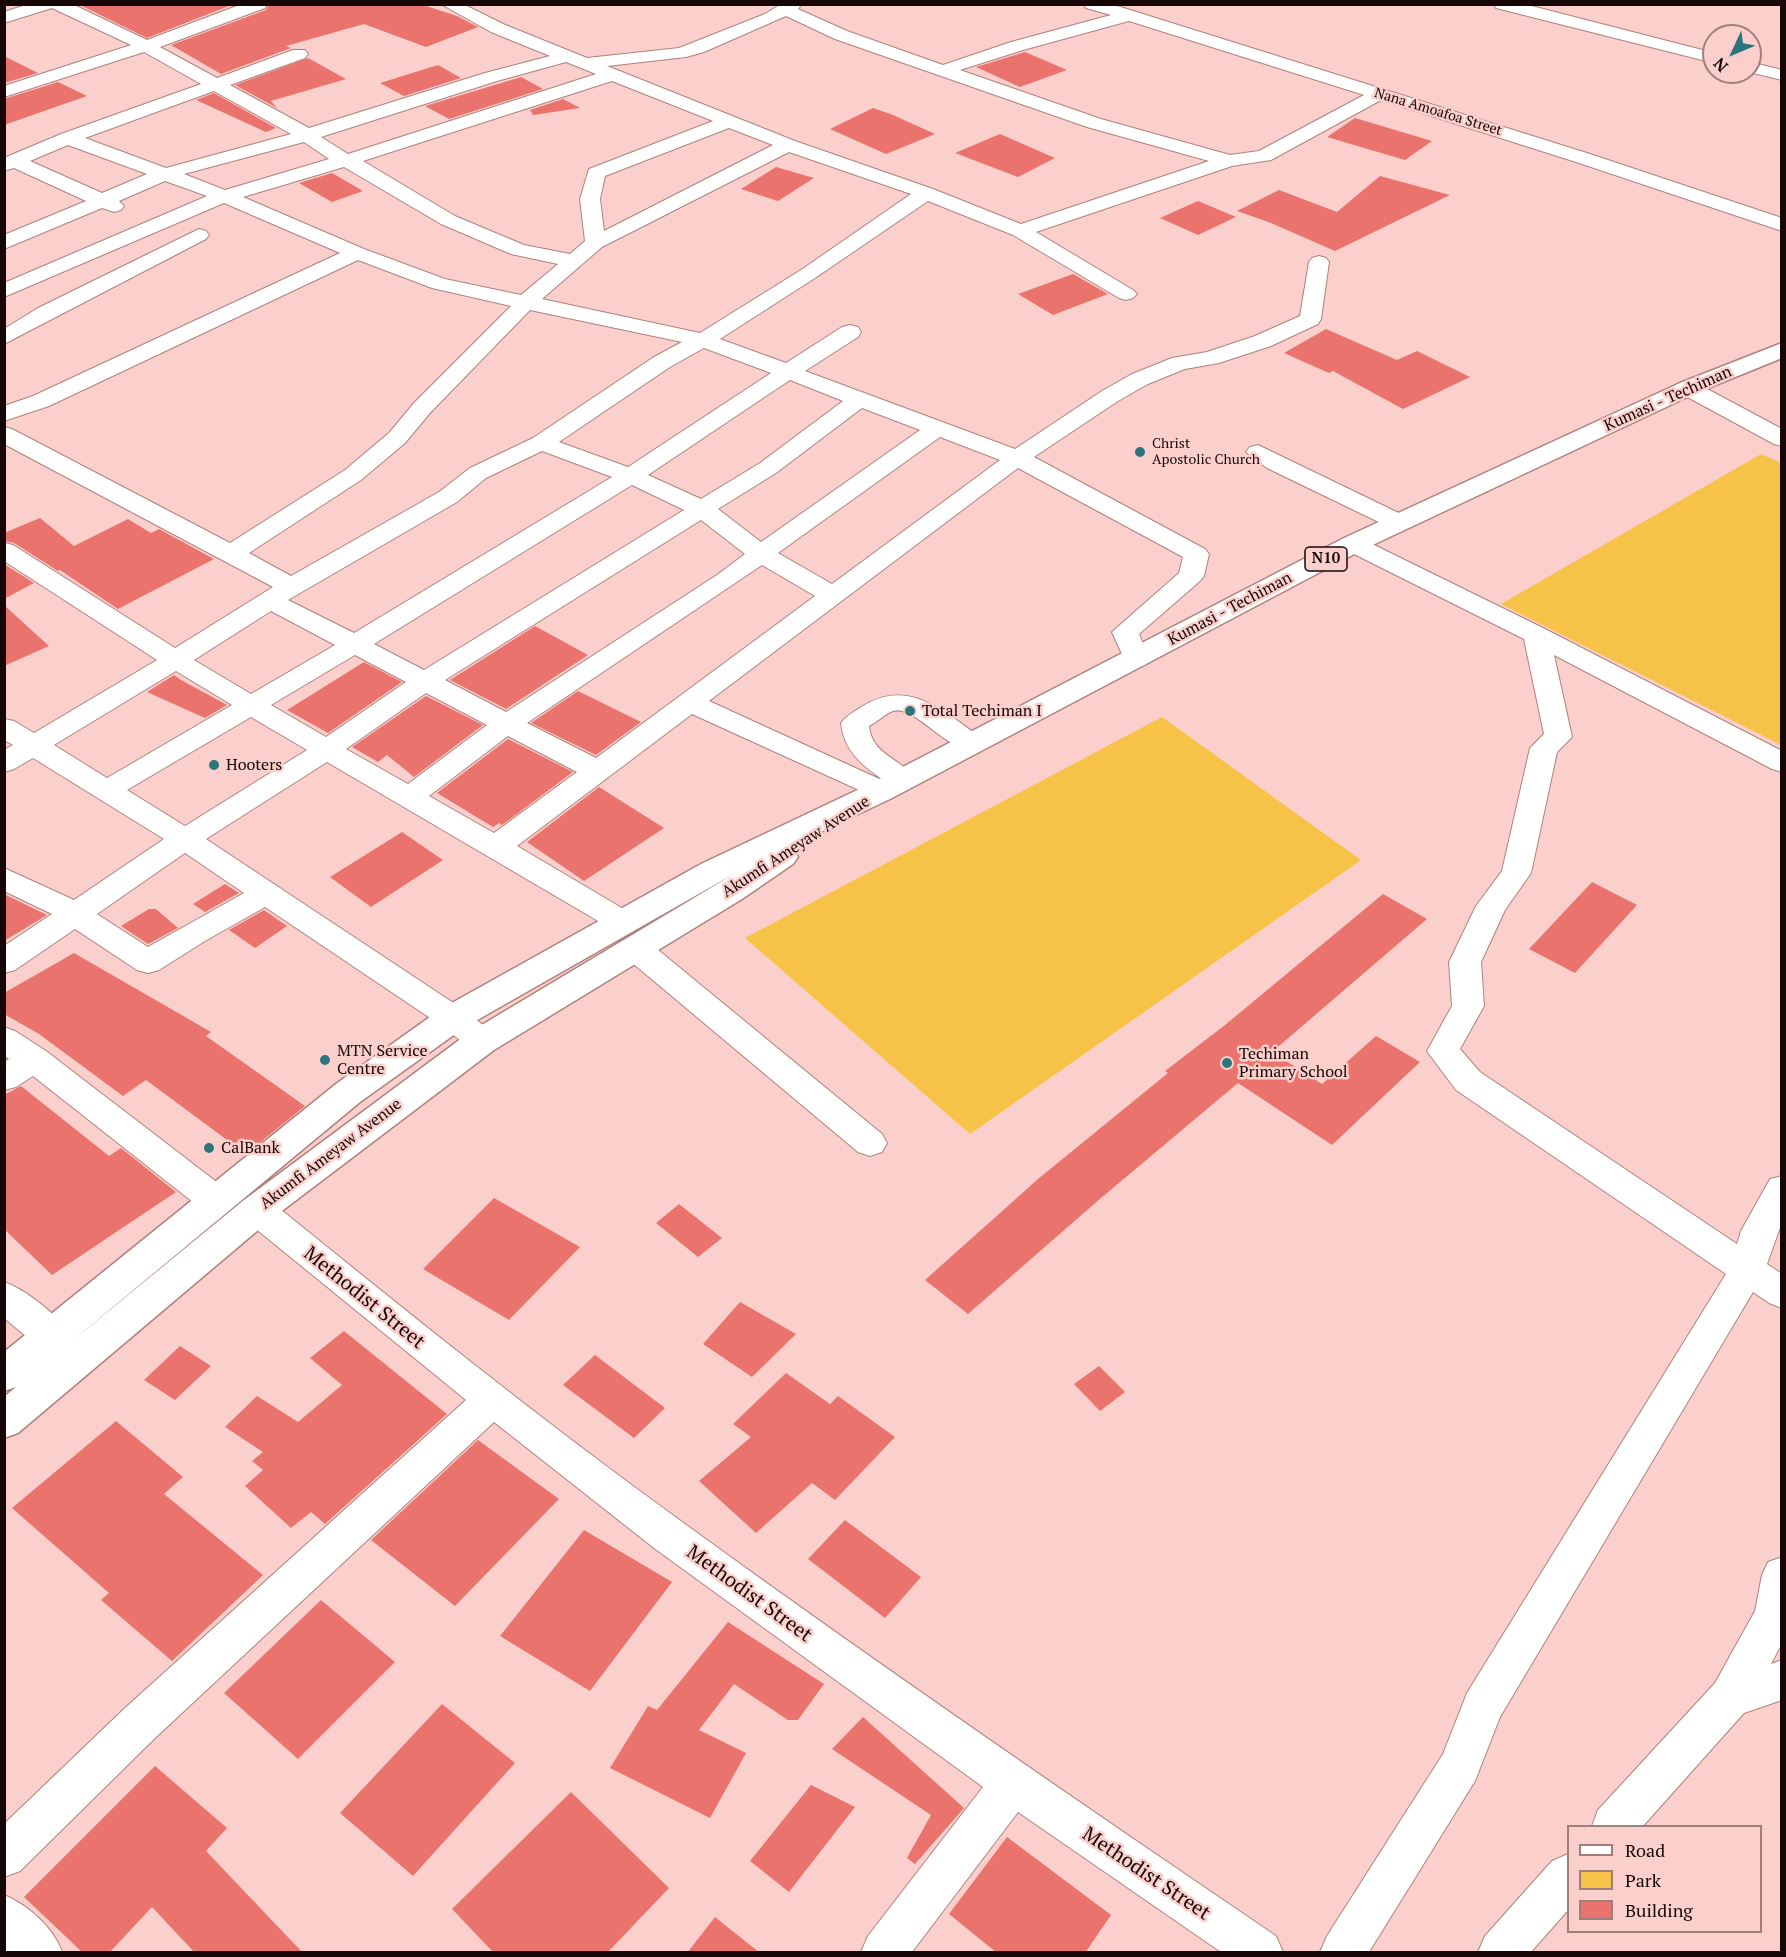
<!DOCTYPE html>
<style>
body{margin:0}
#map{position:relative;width:1786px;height:1957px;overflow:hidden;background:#fbd0cc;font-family:"PT Serif",serif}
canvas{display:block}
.frame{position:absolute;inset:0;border:6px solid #160605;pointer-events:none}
.legend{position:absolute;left:1567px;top:1825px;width:195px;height:108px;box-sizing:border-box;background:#fbd0cc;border:2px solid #9f7f7c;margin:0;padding:8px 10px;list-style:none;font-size:18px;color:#160605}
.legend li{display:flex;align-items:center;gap:12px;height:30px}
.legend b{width:30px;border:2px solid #9f7f7c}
.north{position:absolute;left:1702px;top:24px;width:60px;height:60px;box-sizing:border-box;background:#fbd0cc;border:2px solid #9f7f7c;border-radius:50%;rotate:226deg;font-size:16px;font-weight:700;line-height:24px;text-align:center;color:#160605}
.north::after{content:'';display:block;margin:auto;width:21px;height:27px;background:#2c757c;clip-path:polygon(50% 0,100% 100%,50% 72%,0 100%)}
</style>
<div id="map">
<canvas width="1786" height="1957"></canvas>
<div class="frame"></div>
<ul class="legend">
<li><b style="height:8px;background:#fff"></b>Road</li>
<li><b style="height:16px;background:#f7c248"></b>Park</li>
<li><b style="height:16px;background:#ea736d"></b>Building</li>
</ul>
<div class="north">N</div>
</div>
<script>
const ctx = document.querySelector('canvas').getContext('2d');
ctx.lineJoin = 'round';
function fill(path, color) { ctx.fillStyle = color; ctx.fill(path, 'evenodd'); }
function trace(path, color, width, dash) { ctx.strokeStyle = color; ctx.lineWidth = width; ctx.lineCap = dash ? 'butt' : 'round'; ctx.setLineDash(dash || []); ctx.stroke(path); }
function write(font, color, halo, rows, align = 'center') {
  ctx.font = font + ' "PT Serif",serif'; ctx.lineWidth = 5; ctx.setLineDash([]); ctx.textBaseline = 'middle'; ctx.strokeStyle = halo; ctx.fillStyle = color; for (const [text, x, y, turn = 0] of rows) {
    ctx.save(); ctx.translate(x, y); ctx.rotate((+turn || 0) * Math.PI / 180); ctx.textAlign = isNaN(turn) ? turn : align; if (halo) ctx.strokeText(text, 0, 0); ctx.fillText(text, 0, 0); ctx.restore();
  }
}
fill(new Path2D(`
 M 1761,454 L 1781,463 L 1781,745 L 1501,604 Z
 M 1162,717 L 1361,860 L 970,1134 L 745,938 Z`), '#f7c248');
fill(new Path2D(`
 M 78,4 L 234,4 L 147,38 Z
 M 269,4 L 420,4 L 457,16 L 478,27 L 426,47 L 364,24 L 286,46 L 291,48 L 221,74 L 171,45 L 266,10 Z
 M 1025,52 L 1067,70 L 1020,87 L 976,67 Z
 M 4,56 L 38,73 L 4,83 Z
 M 308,58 L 346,79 L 271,101 L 277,108 L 235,85 Z
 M 438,65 L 461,78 L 404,96 L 380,83 Z
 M 521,77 L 543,89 L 449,119 L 425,106 Z
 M 58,82 L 87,96 L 4,125 L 4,99 Z
 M 214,93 L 276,128 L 266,132 L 196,100 Z
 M 563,99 L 580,108 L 533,115 L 530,110 Z
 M 873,108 L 893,115 L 935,134 L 886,154 L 830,129 Z
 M 1355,118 L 1432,141 L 1405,160 L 1327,137 Z
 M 1000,134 L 1055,158 L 1018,177 L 955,153 Z
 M 776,167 L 814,178 L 778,201 L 741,189 Z
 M 332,173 L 363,191 L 332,202 L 299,183 Z
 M 1380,176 L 1450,195 L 1335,251 L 1271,223 L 1237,211 L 1279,190 L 1337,212 Z
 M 1198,201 L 1236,217 L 1198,235 L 1160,218 Z
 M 1073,274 L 1108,294 L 1053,315 L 1018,294 Z
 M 1326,329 L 1397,360 L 1417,351 L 1470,377 L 1403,409 L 1333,371 L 1329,373 L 1284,353 Z
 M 40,518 L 74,546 L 128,519 L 151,533 L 159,529 L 214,559 L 118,609 L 60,570 L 58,571 L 14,543 L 4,541 L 4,533 Z
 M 4,564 L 34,583 L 4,599 Z
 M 4,605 L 49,646 L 4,666 Z
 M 535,626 L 588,655 L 506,709 L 450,680 Z
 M 364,662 L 402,682 L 328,733 L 287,710 Z
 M 174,675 L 181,680 L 227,705 L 205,718 L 147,692 Z
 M 578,691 L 641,722 L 596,755 L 531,723 Z
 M 426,696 L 483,725 L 414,777 L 387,755 L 378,762 L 352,747 Z
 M 508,739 L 573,772 L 502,825 L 499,823 L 493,827 L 437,793 Z
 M 599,787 L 664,828 L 584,881 L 527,842 Z
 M 402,832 L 443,860 L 371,907 L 330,877 Z
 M 1592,882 L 1637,905 L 1575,973 L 1529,949 Z
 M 225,884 L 239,893 L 205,912 L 193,904 Z
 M 4,894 L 47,915 L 4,941 Z
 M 1383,894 L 1427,919 L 1272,1052 L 1322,1084 L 1376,1036 L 1420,1062 L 1332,1145 L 1238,1083 L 1101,1198 L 968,1314 L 925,1280 L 1038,1179 L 1168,1073 L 1165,1071 L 1225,1025 Z
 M 149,909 L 156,909 L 178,928 L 148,944 L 121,926 Z
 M 264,910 L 287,926 L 255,948 L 229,930 Z
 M 74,953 L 211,1032 L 206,1036 L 305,1106 L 246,1154 L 146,1080 L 123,1096 L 39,1034 L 4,1014 L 4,993 Z
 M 21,1086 L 109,1156 L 121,1148 L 176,1192 L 52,1275 L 4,1229 L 4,1095 Z
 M 494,1198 L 580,1247 L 509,1320 L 423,1269 Z
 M 679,1204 L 722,1238 L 698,1257 L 656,1223 Z
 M 740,1302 L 796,1334 L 752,1377 L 703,1344 Z
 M 344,1331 L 447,1414 L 325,1524 L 311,1512 L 291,1528 L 245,1486 L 263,1470 L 252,1461 L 263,1452 L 225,1427 L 257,1396 L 298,1422 L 342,1385 L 310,1358 Z
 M 180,1346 L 211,1366 L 175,1400 L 144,1380 Z
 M 595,1355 L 665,1408 L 634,1438 L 563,1385 Z
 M 1099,1366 L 1125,1392 L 1100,1411 L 1074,1384 Z
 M 786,1373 L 830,1404 L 838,1396 L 895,1437 L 835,1500 L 812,1483 L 756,1533 L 699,1481 L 751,1437 L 733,1424 Z
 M 116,1421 L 183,1477 L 164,1494 L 263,1575 L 172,1661 L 101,1600 L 109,1593 L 12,1508 Z
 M 478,1440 L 559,1499 L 455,1606 L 371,1540 Z
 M 845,1520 L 921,1577 L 885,1618 L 808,1559 Z
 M 584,1530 L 672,1582 L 590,1691 L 500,1636 Z
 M 321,1600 L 395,1662 L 298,1759 L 224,1693 Z
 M 728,1622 L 824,1684 L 798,1720 L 788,1720 L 734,1684 L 699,1730 L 746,1753 L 710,1818 L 610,1768 L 648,1706 L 657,1710 Z
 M 442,1704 L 515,1763 L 413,1876 L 340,1813 Z
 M 863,1717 L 964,1808 L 915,1864 L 907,1858 L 931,1815 L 832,1749 Z
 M 155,1766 L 227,1828 L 206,1851 L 303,1953 L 195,1953 L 152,1907 L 109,1953 L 83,1953 L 24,1897 Z
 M 811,1785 L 855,1807 L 789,1892 L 750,1861 Z
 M 571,1792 L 669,1888 L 607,1953 L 494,1953 L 452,1909 Z
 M 1007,1837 L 1111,1915 L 1085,1953 L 997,1953 L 949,1914 Z
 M 715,1917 L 760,1953 L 687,1953 Z`), '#ea736d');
const minor = new Path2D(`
 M 29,4 L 72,4 L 147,40 L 242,4 L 267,4 L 265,8 L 160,47 L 217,78 L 293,50 L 305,50 L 308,54 L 305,58 L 230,85 L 309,128 L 485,73 L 550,56 L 491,32 L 441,4 L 463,4 L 503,24 L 587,58 L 679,48 L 765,14 L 781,4 L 802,4 L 798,9 L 847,31 L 943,65 L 1011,42 L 1111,15 L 1086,8 L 1084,4 L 1111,4 L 1590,154 L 1782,218 L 1782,231 L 1576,162 L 1381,100 L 1271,160 L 1232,166 L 1036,232 L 1133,290 L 1137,294 L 1133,298 L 1126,300 L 1119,298 L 1013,235 L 928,201 L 815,278 L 720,339 L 786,363 L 842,327 L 850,325 L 858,327 L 861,332 L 858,337 L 805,371 L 1015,449 L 1102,391 L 1132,374 L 1172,358 L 1207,352 L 1255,336 L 1300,316 L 1309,262 L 1312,258 L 1319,256 L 1326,258 L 1329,262 L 1321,319 L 1318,324 L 1271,346 L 1219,363 L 1185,369 L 1148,384 L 1118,401 L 1034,457 L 1205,549 L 1209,554 L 1204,576 L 1200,581 L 1139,634 L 1149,659 L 1145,665 L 1136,667 L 1127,665 L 1112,632 L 1179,573 L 1183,557 L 1018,468 L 709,701 L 886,782 C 863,766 844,752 841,723 C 847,715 855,711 863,706 C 908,678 944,711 981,738 L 985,744 L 981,750 C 950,758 916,704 893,711 C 885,714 877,722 869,726 C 872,756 902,758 916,780 L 912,786 L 902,789 L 892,787 L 895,791 L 891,798 L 881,800 L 692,714 L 517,846 L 632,914 L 636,921 L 632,928 L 621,932 L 610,928 L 327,762 L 206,839 L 464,1010 L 493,1033 L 498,1041 L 493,1049 L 482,1053 L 471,1049 L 442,1026 L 265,907 L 205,941 L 159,970 L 148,973 L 137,970 L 75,929 L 15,970 L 4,973 L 4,946 L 52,914 L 4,891 L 4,868 L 74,900 L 164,839 L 33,758 L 14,769 L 4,772 L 4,750 L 13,745 L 4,740 L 4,719 L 14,721 L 34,733 L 157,660 L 4,561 L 4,543 L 13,545 L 175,648 L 273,587 L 4,444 L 4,427 L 12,429 L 230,543 L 345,470 L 389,433 L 414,403 L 511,306 L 432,288 L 358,260 L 49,406 L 4,421 L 4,406 L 33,396 L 340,253 L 224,203 L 4,297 L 4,283 L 207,196 L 165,181 L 119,201 L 124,206 L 121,210 L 114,212 L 102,208 L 4,249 L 4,235 L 86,201 L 14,168 L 4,171 L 4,158 L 61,134 L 201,84 L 144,52 L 4,97 L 4,86 L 131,45 L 52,8 L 4,23 L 4,12 ZM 786,16 L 835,39 L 1087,127 L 1209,161 L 1021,224 L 933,189 L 795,141 L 607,66 L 686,57 L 704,52 ZM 1129,21 L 1364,95 L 1259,151 L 1230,155 L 1101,119 L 960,70 L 1023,50 ZM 566,62 L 596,74 L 348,154 L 321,137 L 497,81 ZM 612,81 L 713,121 L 589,169 L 580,199 L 585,241 L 570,254 L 524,245 L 455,216 L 363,161 ZM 214,91 L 291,134 L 166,168 L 85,138 ZM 729,128 L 773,145 L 604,231 L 600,199 L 605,176 ZM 304,142 L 329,159 L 225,190 L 184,174 ZM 68,145 L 147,174 L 102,193 L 30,161 ZM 789,152 L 911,194 L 801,270 L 700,333 L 542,299 L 602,247 ZM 344,167 L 441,224 L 511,254 L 558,264 L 521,295 L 445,279 L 364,249 L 243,197 ZM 530,310 L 682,342 L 654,357 L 533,438 L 470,468 L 439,492 L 291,576 L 249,553 L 361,480 L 405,443 L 430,413 ZM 704,348 L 771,373 L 628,467 L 559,442 L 670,367 ZM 790,380 L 843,401 L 760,463 L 701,499 L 648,475 ZM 862,408 L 920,430 L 761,542 L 718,509 L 776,473 ZM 940,437 L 1000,460 L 832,584 L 778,553 ZM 542,451 L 612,477 L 354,633 L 288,600 L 457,502 L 486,478 ZM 632,485 L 684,510 L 424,670 L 374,644 ZM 701,520 L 745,554 L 717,575 L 506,712 L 445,680 ZM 762,565 L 815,596 L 596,758 L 527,723 ZM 271,611 L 335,645 L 251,694 L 194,660 ZM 355,655 L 406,682 L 326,737 L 271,705 ZM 176,671 L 232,705 L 107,778 L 54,745 ZM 426,693 L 487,725 L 408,784 L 346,749 ZM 251,717 L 307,750 L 185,826 L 127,790 ZM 508,736 L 577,772 L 494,833 L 429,796 ZM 185,853 L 244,893 L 148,947 L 97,914 Z
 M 1494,4 L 1524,4 L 1714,53 L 1714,63 L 1496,8 Z
 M 1750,62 L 1782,70 L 1782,80 L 1749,72 Z
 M 199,229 L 206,231 L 209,235 L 206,239 L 4,344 L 4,329 L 38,308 Z
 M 1688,381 L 1696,383 L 1782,429 L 1782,446 L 1774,444 L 1680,393 L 1677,388 L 1680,383 Z
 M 1258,445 L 1407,517 L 1410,522 L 1407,527 L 1398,529 L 1389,527 L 1267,468 L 1246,452 L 1250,447 Z
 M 1353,537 L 1362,539 L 1545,629 L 1782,751 L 1782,772 L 1772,769 L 1554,655 L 1572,737 L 1557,752 L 1531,873 L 1505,910 L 1481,962 L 1484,1006 L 1460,1049 L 1480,1072 L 1737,1244 L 1741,1231 L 1770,1179 L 1782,1176 L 1782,1222 L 1767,1264 L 1782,1274 L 1782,1308 L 1769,1303 L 1753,1292 L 1500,1717 L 1475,1781 L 1369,1952 L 1320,1952 L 1327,1936 L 1443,1754 L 1467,1693 L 1726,1274 L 1456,1090 L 1427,1051 L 1452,1006 L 1449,962 L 1476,906 L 1502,871 L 1530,748 L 1544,734 L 1524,639 L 1344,549 L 1341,544 L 1344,539 Z
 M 635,937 L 646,940 L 882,1134 L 887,1143 L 882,1152 L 870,1156 L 858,1152 L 624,956 L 619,948 L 624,940 Z
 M 4,1027 L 15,1031 L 46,1051 L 227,1190 L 232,1200 L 227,1210 L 215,1214 L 203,1210 L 33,1076 L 16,1087 L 4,1090 L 4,1062 L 9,1059 L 4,1055 Z
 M 257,1196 L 269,1200 C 406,1311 542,1421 685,1524 C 879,1665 1077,1801 1276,1936 L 1283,1952 L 1221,1952 L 1018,1812 L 912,1952 L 861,1952 L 868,1936 L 983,1787 L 654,1548 L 494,1422 L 154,1739 L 20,1871 L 4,1877 L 4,1824 L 124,1709 L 466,1400 L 245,1220 L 239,1210 L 245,1200 Z
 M 4,1282 C 25,1289 61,1317 70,1336 L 65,1347 L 52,1351 L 39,1347 L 4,1318 Z
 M 1782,1557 L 1782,1643 L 1771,1664 L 1782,1660 L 1782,1700 L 1744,1713 L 1643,1826 L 1592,1826 L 1598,1810 L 1715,1683 L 1755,1611 L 1762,1575 L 1768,1562 Z
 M 1568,1854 L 1568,1910 L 1531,1952 L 1478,1952 L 1485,1936 L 1552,1861 Z
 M 4,1895 C 28,1905 54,1928 62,1952 L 7,1952 L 4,1951 Z`);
const highway = new Path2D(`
 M 1782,343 L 1782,358 L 1696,393 L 1362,550 L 892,798 L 787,848 L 793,850 L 798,857 L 793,864 L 742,899 L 494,1050 L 270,1220 L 18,1433 L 4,1438 L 4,1397 L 16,1387 L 4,1391 L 4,1352 L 336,1084 L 441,1009 L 701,864 L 870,784 L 1344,538 L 1680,383 ZM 739,871 L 470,1032 L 244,1200 L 66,1346 L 360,1102 L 465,1027 Z`);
trace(minor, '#b0807c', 2);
trace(highway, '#b0807c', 3);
fill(minor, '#fff');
fill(highway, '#fff');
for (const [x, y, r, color] of [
 [1140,452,6,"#2c757c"],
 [910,711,6,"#2c757c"],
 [214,765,6,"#2c757c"],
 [325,1060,6,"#2c757c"],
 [1227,1063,6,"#2c757c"],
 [209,1148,6,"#2c757c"]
]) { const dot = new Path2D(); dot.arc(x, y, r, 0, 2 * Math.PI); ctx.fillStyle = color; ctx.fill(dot); trace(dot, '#fbd0cc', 2); }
write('14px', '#160605', '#fbd0cc', [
 ["Nana Amoafoa Street",1438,112,17]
]);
write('14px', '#160605', '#fbd0cc', [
 ["Christ",1152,444],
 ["Apostolic Church",1152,460]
], 'left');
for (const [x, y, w] of [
 [1326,559,42]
]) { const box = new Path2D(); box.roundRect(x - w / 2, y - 12, w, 24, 4.5); ctx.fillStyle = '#fbd0cc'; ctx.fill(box); trace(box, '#160605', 1.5); }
write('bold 15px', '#160605', null, [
 ["N10",1326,559]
]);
write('16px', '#160605', '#fbd0cc', [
 ["Kumasi - Techiman",1668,399,-24],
 ["Kumasi - Techiman",1230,609,-28],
 ["Akumfi Ameyaw Avenue",796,847,-33],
 ["Akumfi Ameyaw Avenue",331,1154,-37]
]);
write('16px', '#160605', '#fbd0cc', [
 ["Total Techiman I",922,711],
 ["Hooters",226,765],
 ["MTN Service",337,1051],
 ["Centre",337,1069],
 ["Techiman",1239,1054],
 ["Primary School",1239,1072],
 ["CalBank",221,1148]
], 'left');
write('20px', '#160605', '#fbd0cc', [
 ["Methodist Street",364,1298,39],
 ["Methodist Street",749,1594,36],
 ["Methodist Street",1146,1874,34]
]);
</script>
